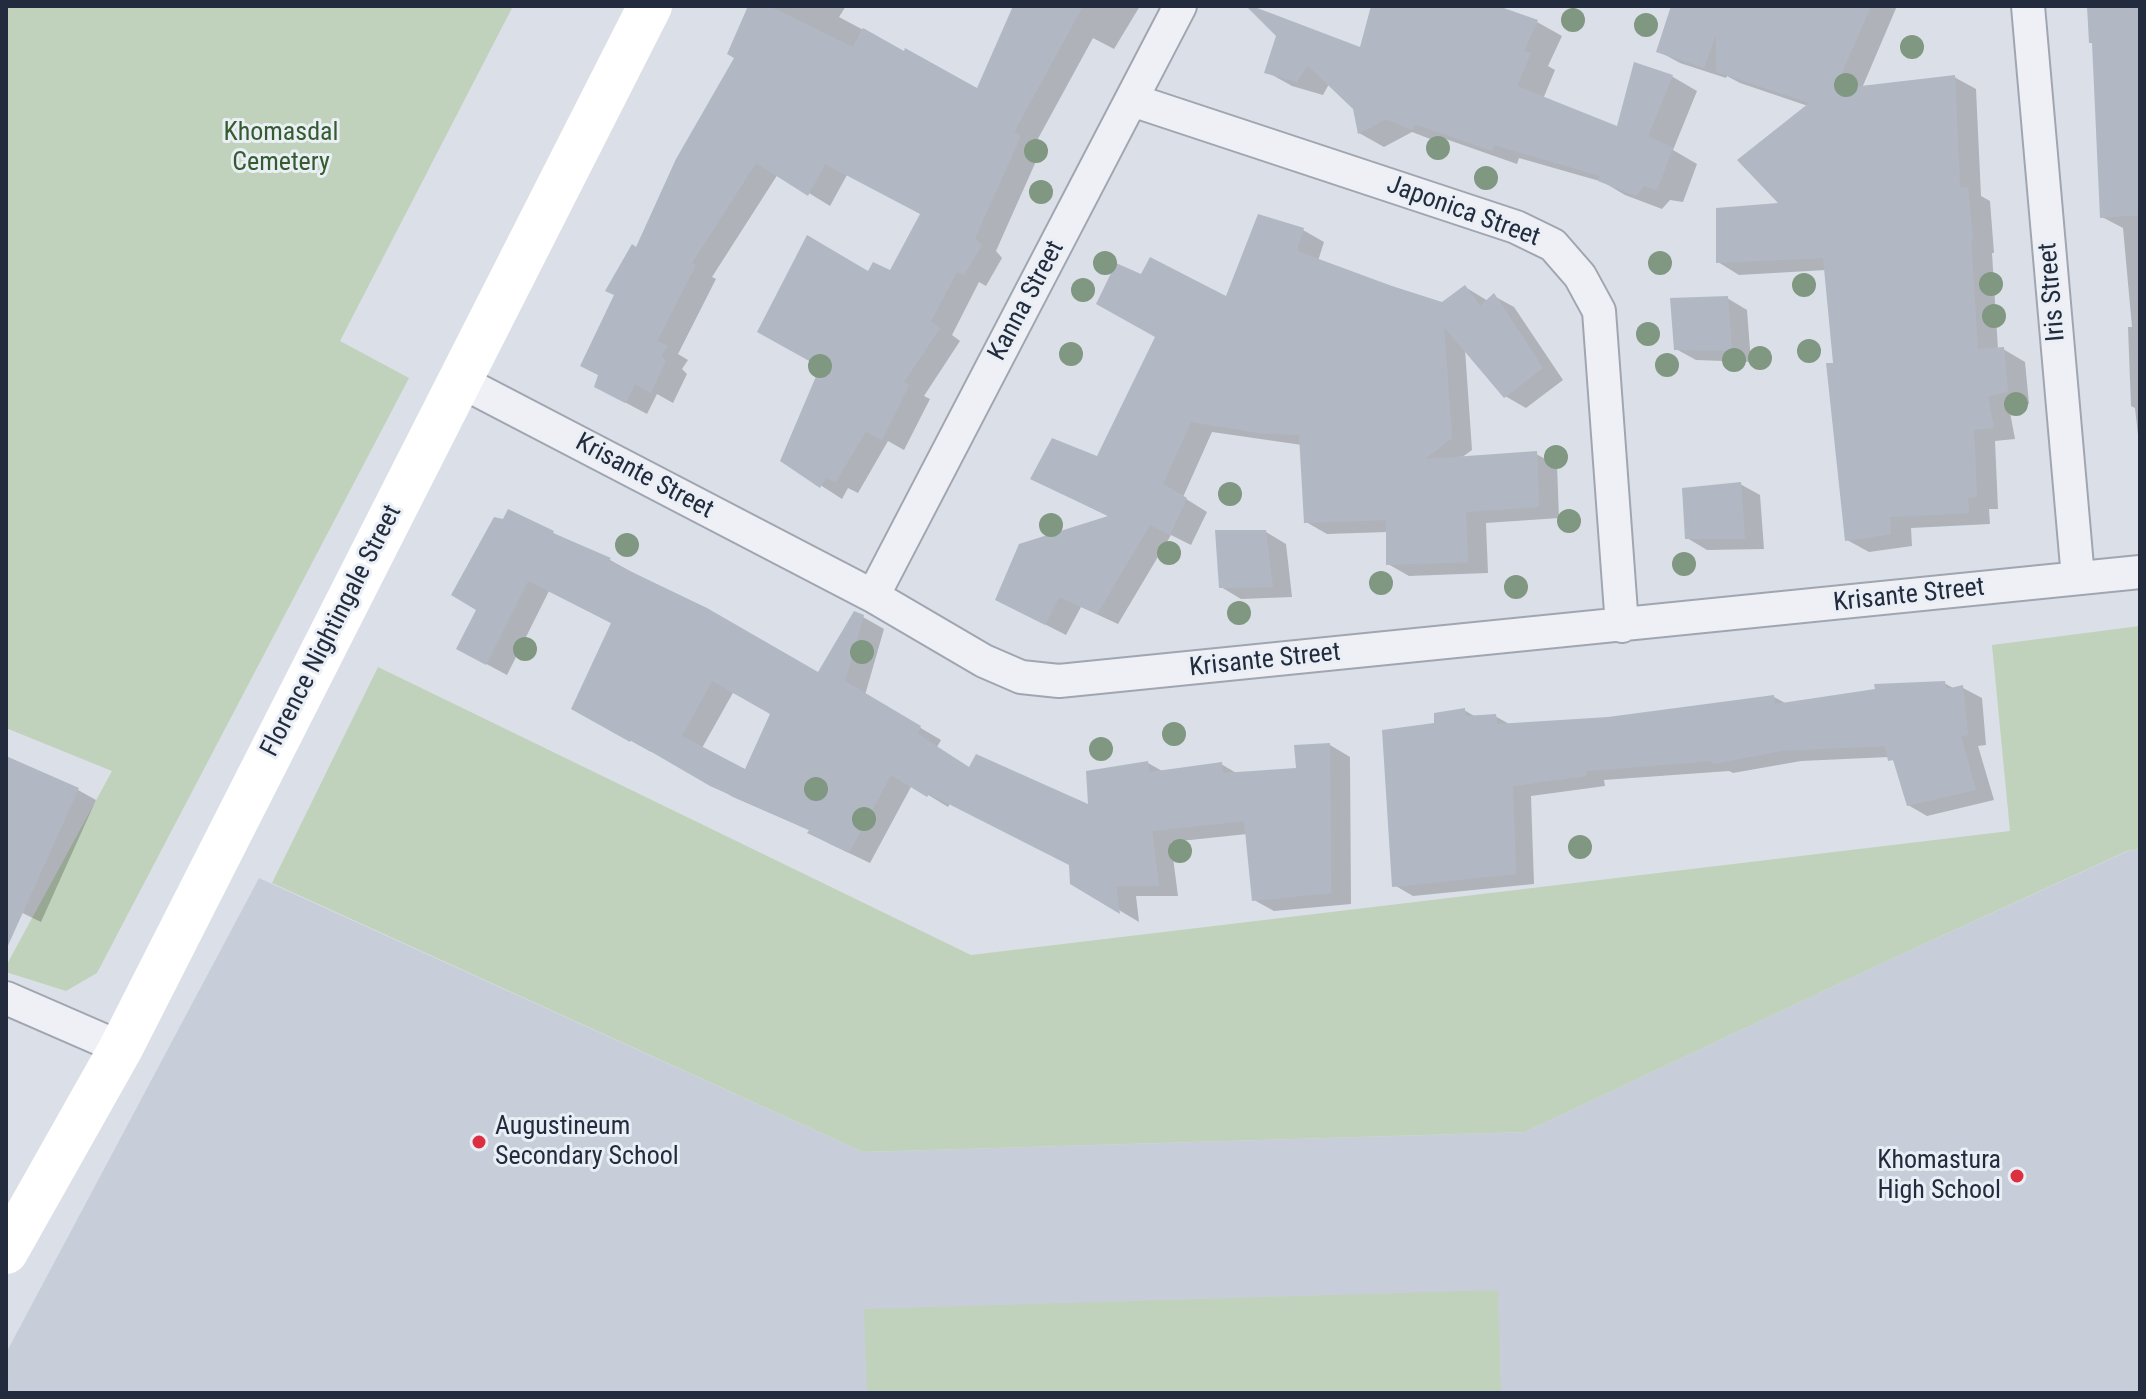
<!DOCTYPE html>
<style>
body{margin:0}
#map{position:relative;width:2146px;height:1399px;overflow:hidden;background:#dbdfe7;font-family:"Roboto Condensed",sans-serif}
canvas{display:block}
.frame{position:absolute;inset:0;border:8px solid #232c3f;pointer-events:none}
</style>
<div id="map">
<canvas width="2146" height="1399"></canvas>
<div class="frame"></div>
</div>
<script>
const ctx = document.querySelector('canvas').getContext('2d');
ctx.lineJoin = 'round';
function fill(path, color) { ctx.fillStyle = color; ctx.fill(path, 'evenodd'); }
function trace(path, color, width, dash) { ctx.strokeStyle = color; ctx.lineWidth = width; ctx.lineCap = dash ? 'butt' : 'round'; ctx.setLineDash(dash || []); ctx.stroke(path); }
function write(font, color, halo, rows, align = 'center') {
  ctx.font = font + ' "Roboto Condensed",sans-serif'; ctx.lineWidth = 6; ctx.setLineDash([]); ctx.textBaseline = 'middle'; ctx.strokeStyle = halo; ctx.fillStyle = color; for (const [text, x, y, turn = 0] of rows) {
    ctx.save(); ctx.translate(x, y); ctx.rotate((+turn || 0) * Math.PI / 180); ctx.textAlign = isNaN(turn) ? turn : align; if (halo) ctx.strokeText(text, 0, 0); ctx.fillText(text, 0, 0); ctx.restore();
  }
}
fill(new Path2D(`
 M 2140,849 L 2140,1393 L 6,1393 L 6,1353 L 259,878 L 863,1152 L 1525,1132 L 1889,960 L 2128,851 Z`), '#c8ced9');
fill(new Path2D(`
 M 6,6 L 513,6 L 340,341 L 409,378 L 97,973 L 66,991 L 6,972 L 6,966 L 112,771 L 6,728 Z
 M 2140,626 L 2140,849 L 2127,851 L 1889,960 L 1525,1132 L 863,1152 L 272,883 L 378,667 L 971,955 L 2010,831 L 1992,645 Z
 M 1498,1290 L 1501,1393 L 867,1393 L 864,1309 Z`), '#c0d2bb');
fill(new Path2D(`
 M 750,6 L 846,6 L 839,17 L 978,91 L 1015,6 L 1140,6 L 1114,49 L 1093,38 L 1034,146 L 1041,150 L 996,251 L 1002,258 L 986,286 L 979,282 L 952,335 L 960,341 L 924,396 L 930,399 L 904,450 L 888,441 L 858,493 L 848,488 L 842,499 L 783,461 L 869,274 L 890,273 L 922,214 L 847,175 L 830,206 L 778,174 L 712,277 L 716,279 L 678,354 L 688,360 L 682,369 L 687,374 L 673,403 L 657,394 L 647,414 L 617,398 L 637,249 L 737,57 Z
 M 1373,6 L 1493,6 L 1537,22 L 1562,36 L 1548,66 L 1555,70 L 1543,99 L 1619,129 L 1635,65 L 1673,77 L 1697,91 L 1673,150 L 1697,164 L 1683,202 L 1670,200 L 1662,209 L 1625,195 L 1603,182 L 1519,158 L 1517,164 L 1440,137 L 1438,142 L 1412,132 L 1384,147 L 1359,133 L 1354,108 L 1329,84 L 1323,95 L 1292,86 L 1267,72 L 1361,50 Z
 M 1673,6 L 1897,6 L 1862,88 L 1954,77 L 1976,89 L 1981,196 L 1990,201 L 1994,253 L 1992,253 L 1998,349 L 2003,349 L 2025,362 L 2029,404 L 2009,407 L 2015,439 L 1995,441 L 1998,509 L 1989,509 L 1990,524 L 1911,528 L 1912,546 L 1869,552 L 1847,540 L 1836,365 L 1826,270 L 1739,275 L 1718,262 L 1782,205 L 1808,106 L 1740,83 L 1727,76 L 1726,78 L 1680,63 L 1658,51 Z
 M 2089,6 L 2140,6 L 2140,453 L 2135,408 L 2131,406 L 2128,327 L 2132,327 L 2123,228 L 2102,217 L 2094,44 L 2090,42 Z
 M 1303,230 L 1324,242 L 1318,261 L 1443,304 L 1465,287 L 1488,301 L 1494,296 L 1514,307 L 1563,380 L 1526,408 L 1505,396 L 1465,349 L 1472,450 L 1461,458 L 1536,454 L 1557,465 L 1559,518 L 1486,523 L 1488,573 L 1409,576 L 1388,564 L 1388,532 L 1327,534 L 1306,522 L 1302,445 L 1212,432 L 1183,497 L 1207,512 L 1191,545 L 1171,535 L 1118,624 L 1081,607 L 1066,635 L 1019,611 L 1110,517 L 1033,479 L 1098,459 L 1157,337 L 1142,277 L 1227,299 Z
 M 1727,298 L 1747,310 L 1751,362 L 1696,360 L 1676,349 Z
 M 1740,484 L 1760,495 L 1764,549 L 1707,550 L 1687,538 Z
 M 509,512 L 610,560 L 819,675 L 863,617 L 884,629 L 865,695 L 941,740 L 937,747 L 971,769 L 1090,807 L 1148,763 L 1164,772 L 1221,764 L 1238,774 L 1298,770 L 1330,745 L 1350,757 L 1351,904 L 1274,911 L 1254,900 L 1247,834 L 1171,842 L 1178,896 L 1136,896 L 1139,922 L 1072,882 L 1071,865 L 950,804 L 948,807 L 912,785 L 870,863 L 830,844 L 811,831 L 733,797 L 653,750 L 651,752 L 574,709 L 613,624 L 549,591 L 507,675 L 479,660 L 479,610 L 504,522 ZM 734,691 L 773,713 L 746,772 L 702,748 Z
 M 1266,532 L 1286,544 L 1292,597 L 1241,599 L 1221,587 Z
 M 1944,683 L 1955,689 L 1963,688 L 1982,698 L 1986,745 L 1978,746 L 1994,800 L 1927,816 L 1908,805 L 1896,763 L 1889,757 L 1801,761 L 1733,773 L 1729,771 L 1604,780 L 1605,786 L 1531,796 L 1534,884 L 1413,896 L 1394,885 L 1436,725 L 1464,710 L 1476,717 L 1495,716 L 1511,725 L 1608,719 L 1774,697 L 1787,704 Z
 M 6,759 L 78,790 L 96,800 L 41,922 L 6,905 Z`), '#0003');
fill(new Path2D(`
 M 748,6 L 769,6 L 853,47 L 863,28 L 904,51 L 905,48 L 977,88 L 1013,6 L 1083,6 L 1014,132 L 1021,136 L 975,238 L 982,245 L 964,275 L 957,272 L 931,321 L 940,328 L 904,382 L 909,385 L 882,440 L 866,431 L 836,482 L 826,478 L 820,488 L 780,461 L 820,367 L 757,332 L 807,235 L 868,271 L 873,262 L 890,270 L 920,214 L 825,164 L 808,196 L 756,163 L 692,263 L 696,265 L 657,341 L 668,346 L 661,356 L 666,360 L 651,393 L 635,384 L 625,403 L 594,387 L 598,375 L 580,366 L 614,295 L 605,291 L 632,244 L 636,247 L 676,159 L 734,58 L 727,54 Z
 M 1246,6 L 1252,6 L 1360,47 L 1371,6 L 1498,6 L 1538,20 L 1524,51 L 1531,53 L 1517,86 L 1617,126 L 1634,62 L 1673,75 L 1648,136 L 1673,148 L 1657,190 L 1644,186 L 1636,196 L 1598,181 L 1600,176 L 1494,145 L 1492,151 L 1415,124 L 1412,130 L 1386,119 L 1358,134 L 1353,109 L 1307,65 L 1297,82 L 1264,73 L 1276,36 Z
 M 1671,6 L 1871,6 L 1835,89 L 1955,75 L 1960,188 L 1968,187 L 1973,241 L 1971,241 L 1978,349 L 2004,347 L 2008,392 L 1988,396 L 1994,428 L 1974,430 L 1977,497 L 1968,498 L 1969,513 L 1890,517 L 1891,534 L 1845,541 L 1826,363 L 1833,363 L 1823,258 L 1716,263 L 1716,208 L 1778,203 L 1737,160 L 1809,103 L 1716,72 L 1716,34 L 1704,68 L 1656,52 Z
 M 2087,6 L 2140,6 L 2140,215 L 2100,218 L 2092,43 L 2089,43 Z
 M 1258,214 L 1304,228 L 1297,251 L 1392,286 L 1442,302 L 1465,285 L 1480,306 L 1494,293 L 1543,368 L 1504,398 L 1444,327 L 1452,438 L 1425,459 L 1537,451 L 1539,507 L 1466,512 L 1468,562 L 1386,565 L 1386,520 L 1304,523 L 1299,435 L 1259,433 L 1191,422 L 1163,484 L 1187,498 L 1170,535 L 1150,525 L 1097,614 L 1059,597 L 1045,625 L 995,600 L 1019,544 L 1108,516 L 1030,479 L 1052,438 L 1097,456 L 1155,337 L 1096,304 L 1116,263 L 1141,274 L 1150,257 L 1226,296 Z
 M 1728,296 L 1732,351 L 1674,350 L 1670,298 Z
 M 1741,482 L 1745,539 L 1685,539 L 1682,488 Z
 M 508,509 L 554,531 L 553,533 L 611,558 L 609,561 L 707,608 L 818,672 L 854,611 L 864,615 L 845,681 L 921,726 L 918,734 L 969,767 L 976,754 L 1088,804 L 1086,771 L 1148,761 L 1149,772 L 1222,762 L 1223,773 L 1296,768 L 1294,745 L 1330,743 L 1331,893 L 1252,901 L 1244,821 L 1152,831 L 1159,886 L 1116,886 L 1120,914 L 1070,884 L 1069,865 L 929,794 L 927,797 L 891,775 L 849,853 L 807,833 L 809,830 L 710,786 L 631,740 L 630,742 L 571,709 L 611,623 L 528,581 L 486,665 L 456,649 L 476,610 L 451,595 L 494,517 L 503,519 ZM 712,681 L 770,714 L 745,769 L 682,736 Z
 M 1215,530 L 1266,530 L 1273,587 L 1219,588 Z
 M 1945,681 L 1946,689 L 1963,685 L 1968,735 L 1961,736 L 1976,790 L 1907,806 L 1893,760 L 1888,761 L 1885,746 L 1781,751 L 1713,764 L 1712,761 L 1586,771 L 1587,776 L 1513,786 L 1516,874 L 1392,887 L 1382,730 L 1434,723 L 1434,713 L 1465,708 L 1465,716 L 1496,714 L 1497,724 L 1608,717 L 1774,695 L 1775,704 L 1875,689 L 1874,684 Z
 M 6,756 L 79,788 L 6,950 Z`), '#b1b8c4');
const minor = new Path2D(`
 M 2028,6 L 2078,578
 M 1132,100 L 1516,227 L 1553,245 L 1580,276 L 1599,311 L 1622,626
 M 460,381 L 873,596 L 984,661 L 1021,677 L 1059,681 L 2140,572
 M 873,596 L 1180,6
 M 6,998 L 121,1048`);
trace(minor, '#a0a6b1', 36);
trace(minor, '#eef0f5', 32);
trace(new Path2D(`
 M 6,1252 L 121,1048 L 650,6`), '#fff', 44);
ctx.fillStyle = '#809782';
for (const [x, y] of [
 [1573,20],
 [1646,25],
 [1912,47],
 [1846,85],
 [1438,148],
 [1036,151],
 [1486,178],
 [1041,192],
 [1105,263],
 [1660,263],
 [1991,284],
 [1804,285],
 [1083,290],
 [1994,316],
 [1648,334],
 [1809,351],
 [1071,354],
 [1760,358],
 [1734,360],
 [1667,365],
 [820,366],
 [2016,404],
 [1556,457],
 [1230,494],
 [1569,521],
 [1051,525],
 [627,545],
 [1169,553],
 [1684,564],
 [1381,583],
 [1516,587],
 [1239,613],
 [525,649],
 [862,652],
 [1174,734],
 [1101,749],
 [816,789],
 [864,819],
 [1580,847],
 [1180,851]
]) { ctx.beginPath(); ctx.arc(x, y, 12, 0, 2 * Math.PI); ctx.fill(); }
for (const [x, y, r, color] of [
 [479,1142,8,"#dc3041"],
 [2017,1176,8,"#dc3041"]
]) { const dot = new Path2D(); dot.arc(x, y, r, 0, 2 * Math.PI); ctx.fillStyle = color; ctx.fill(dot); trace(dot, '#eaeef5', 3); }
write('26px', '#355c2f', '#eaeef5', [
 ["Khomasdal",281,133],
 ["Cemetery",281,163]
]);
write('26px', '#232c3f', '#eaeef5', [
 ["Japonica Street",1463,212,20],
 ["Iris Street",2053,292,-95],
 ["Kanna Street",1027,301,-62],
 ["Krisante Street",644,477,28],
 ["Krisante Street",1909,596,-6],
 ["Florence Nightingale Street",332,631,-63],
 ["Krisante Street",1265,661,-6]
]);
write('26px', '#232c3f', '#eaeef5', [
 ["Augustineum",495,1127],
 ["Secondary School",495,1157],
 ["Khomastura",2001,1161,"right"],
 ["High School",2001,1191,"right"]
], 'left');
</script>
